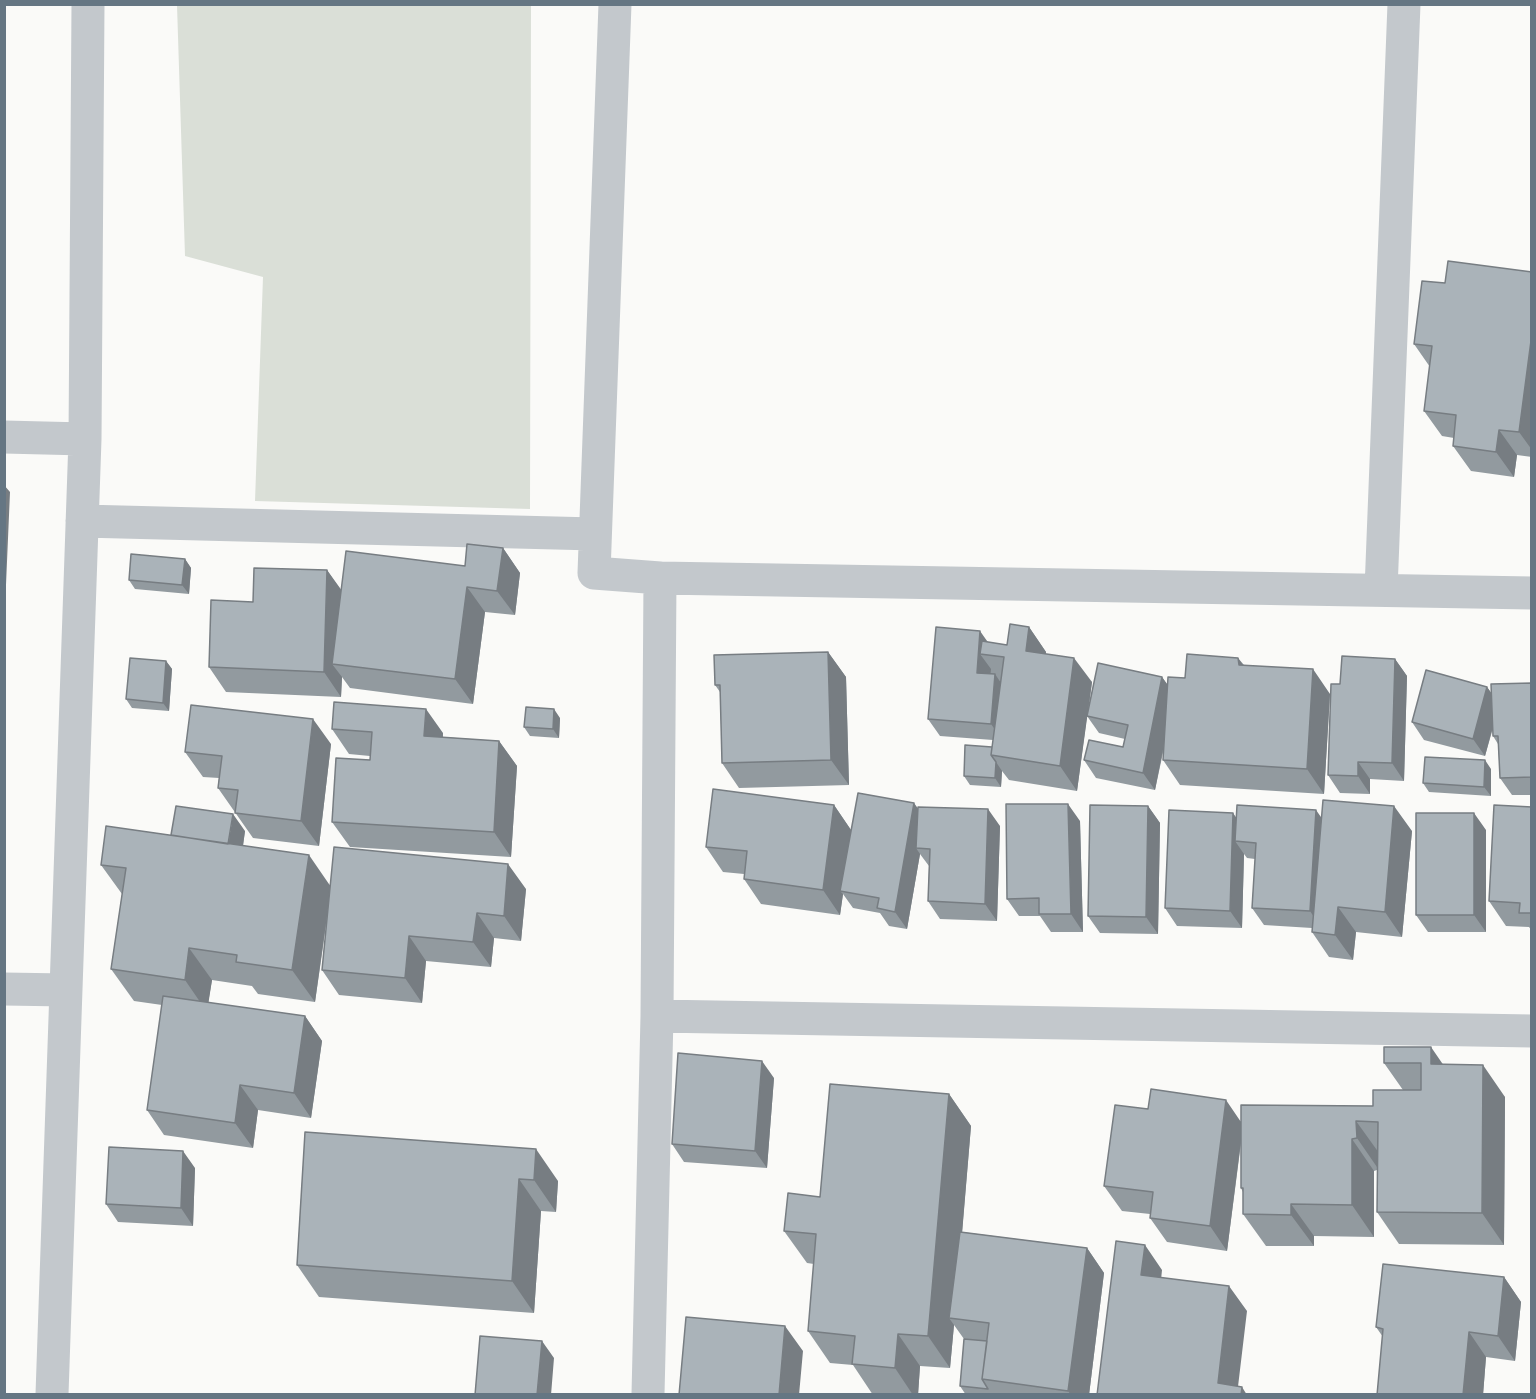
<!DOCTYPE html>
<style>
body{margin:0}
#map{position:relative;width:1536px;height:1399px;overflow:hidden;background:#fafaf8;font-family:"Sofia Sans Condensed",sans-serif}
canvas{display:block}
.frame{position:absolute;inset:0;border:6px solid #657683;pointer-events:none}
</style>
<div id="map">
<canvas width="1536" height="1399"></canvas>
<div class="frame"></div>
</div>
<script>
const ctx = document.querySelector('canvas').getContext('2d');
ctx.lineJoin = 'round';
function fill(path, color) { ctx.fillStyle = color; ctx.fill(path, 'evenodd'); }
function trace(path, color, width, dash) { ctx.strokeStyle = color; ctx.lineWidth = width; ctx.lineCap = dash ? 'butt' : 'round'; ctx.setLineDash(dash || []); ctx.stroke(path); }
fill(new Path2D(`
 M 177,5 L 531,5 L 530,509 L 255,501 L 263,277 L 185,256 Z`), '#dadfd7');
trace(new Path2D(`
 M 615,4 L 594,573 L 660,578
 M 4,437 L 85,439
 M 82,521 L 595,534
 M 1381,590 L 1404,4
 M 4,989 L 66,990
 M 657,1016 L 1532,1031
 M 52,1394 L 85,439 L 88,4
 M 648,1394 L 657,1016 L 660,578 L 1532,593`), '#c3c8cc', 33);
fill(new Path2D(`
 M 1532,272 L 1532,457 L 1517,455 L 1514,477 L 1471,471 L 1453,446 L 1454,438 L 1442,436 L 1424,411 L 1430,367 L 1414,344 L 1445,283 Z
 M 503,548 L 520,573 L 515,615 L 485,612 L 473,704 L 350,688 L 342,677 L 341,697 L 226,692 L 209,667 L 253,602 L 327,570 L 341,591 L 465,566 Z
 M 185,559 L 191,568 L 189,594 L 135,589 L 129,580 Z
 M 1029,627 L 1046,652 L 1046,654 L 1092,682 L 1088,714 L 1162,677 L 1167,684 L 1238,658 L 1244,665 L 1330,694 L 1324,794 L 1180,785 L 1163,760 L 1164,748 L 1155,790 L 1096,778 L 1084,760 L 1123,747 L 1125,739 L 1099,733 L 1087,716 L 1077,791 L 1009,780 L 1002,771 L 1001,787 L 970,785 L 964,776 L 992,747 L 993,740 L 940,736 L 928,719 L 988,642 L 1007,645 Z
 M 828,652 L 846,677 L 849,785 L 739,788 L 722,763 L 720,692 L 715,685 Z
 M 1395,659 L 1407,676 L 1404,781 L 1370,779 L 1370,794 L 1340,793 L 1328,775 L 1340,684 Z
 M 166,661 L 172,669 L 169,711 L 132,708 L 126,699 Z
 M 1532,683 L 1532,795 L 1512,795 L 1500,778 L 1498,744 L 1493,736 L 1493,728 L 1485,756 L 1424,740 L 1412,722 L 1487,687 L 1492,694 Z
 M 560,718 L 559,738 L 530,736 L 524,727 Z
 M 332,729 L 443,733 L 443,737 L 499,741 L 517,766 L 511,857 L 350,847 L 332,822 L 370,760 L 370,756 L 349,754 Z
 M 331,744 L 319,846 L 253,838 L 218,788 L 219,778 L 203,777 L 185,752 Z
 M 1491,769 L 1491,796 L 1429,792 L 1423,783 Z
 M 834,805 L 851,830 L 850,838 L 918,808 L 1000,826 L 997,921 L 940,919 L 928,901 L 929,866 L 920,854 L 907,929 L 889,926 L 880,913 L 853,908 L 843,894 L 840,915 L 761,904 L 744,879 L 744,874 L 723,872 L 706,847 Z
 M 1148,806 L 1160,823 L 1158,934 L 1100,933 L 1088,916 Z
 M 1532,807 L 1532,931 L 1529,927 L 1506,926 L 1489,901 Z
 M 1236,817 L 1322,818 L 1412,831 L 1402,937 L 1356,932 L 1353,960 L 1329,957 L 1312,932 L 1312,928 L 1264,925 L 1252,908 L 1255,859 L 1247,858 L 1244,854 L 1242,928 L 1177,926 L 1165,908 Z
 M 1080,821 L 1083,932 L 1051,932 L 1040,916 L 1019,916 L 1007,899 Z
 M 1486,830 L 1486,932 L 1428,932 L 1416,915 Z
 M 245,831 L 243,846 L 330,885 L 526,889 L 521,941 L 494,938 L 491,967 L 426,961 L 422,1003 L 339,995 L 322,970 L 327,919 L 315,1002 L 258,994 L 252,986 L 212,980 L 208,1003 L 305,1016 L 322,1041 L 311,1118 L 258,1110 L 253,1148 L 164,1135 L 147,1110 L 162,1005 L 134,1001 L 111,969 L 122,894 L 101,865 L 171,835 Z
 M 1384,1047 L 1443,1064 L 1505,1097 L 1504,1245 L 1399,1244 L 1377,1212 L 1377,1170 L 1374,1171 L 1374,1237 L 1314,1236 L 1314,1246 L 1266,1246 L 1243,1214 L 1243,1192 L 1241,1188 L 1241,1143 L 1227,1251 L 1167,1242 L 1150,1218 L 1150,1214 L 1122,1211 L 1104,1186 L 1241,1121 L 1373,1106 L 1403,1090 L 1384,1063 Z
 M 774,1078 L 767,1168 L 684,1162 L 672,1144 Z
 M 949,1094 L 971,1126 L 962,1232 L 1087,1248 L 1104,1273 L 1089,1395 L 966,1395 L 960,1386 L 964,1339 L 954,1325 L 950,1368 L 920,1366 L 918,1395 L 873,1395 L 853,1365 L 830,1363 L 808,1331 L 814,1264 L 807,1263 L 784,1231 L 820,1197 Z
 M 305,1132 L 558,1181 L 556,1212 L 541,1211 L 534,1313 L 319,1297 L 297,1265 Z
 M 195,1168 L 193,1226 L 118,1222 L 106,1204 Z
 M 1504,1277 L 1521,1302 L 1515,1361 L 1486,1357 L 1483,1395 L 1377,1395 L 1383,1337 L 1376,1327 Z`), '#929a9f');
fill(new Path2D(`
 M 1532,333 L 1532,450 L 1519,432 Z
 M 1499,430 L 1517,455 L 1514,477 L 1496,452 Z
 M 4,485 L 10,492 L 4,631 Z
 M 503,548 L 520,573 L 515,615 L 497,591 Z
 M 185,559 L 191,568 L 189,594 L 182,585 Z
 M 327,570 L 345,595 L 332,664 L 342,677 L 341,697 L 324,672 Z
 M 467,587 L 485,612 L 473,704 L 455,679 Z
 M 1029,627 L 1046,652 L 1043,676 L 1026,651 Z
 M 980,631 L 992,648 L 980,654 L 991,669 L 989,690 L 977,673 Z
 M 828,652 L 846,677 L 849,785 L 831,760 Z
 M 1074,658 L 1092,682 L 1077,791 L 1060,766 Z
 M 1238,658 L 1256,683 L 1239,665 Z
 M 1395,659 L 1407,676 L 1404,781 L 1392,763 Z
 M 166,661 L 172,669 L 169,711 L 163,703 Z
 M 1313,669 L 1330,694 L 1324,794 L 1307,769 Z
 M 995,674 L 1007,692 L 1003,741 L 991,724 Z
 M 1162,677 L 1174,694 L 1155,790 L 1143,773 Z
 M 1487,687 L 1499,704 L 1485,756 L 1473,739 Z
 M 426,709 L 443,733 L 441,761 L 424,736 Z
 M 554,709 L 560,718 L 559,738 L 553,729 Z
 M 313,719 L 331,744 L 319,846 L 301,821 Z
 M 499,741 L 517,766 L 511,857 L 494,832 Z
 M 1485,760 L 1491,769 L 1491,796 L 1484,787 Z
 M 996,762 L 1002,771 L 1001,787 L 995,778 Z
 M 1358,762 L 1370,779 L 1370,794 L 1358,776 Z
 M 914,803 L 927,821 L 916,848 L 920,854 L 907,929 L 895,912 Z
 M 1068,804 L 1080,821 L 1083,932 L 1071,914 Z
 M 834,805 L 851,830 L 843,891 L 840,891 L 843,894 L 840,915 L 823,890 Z
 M 1148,806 L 1160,823 L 1158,934 L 1146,917 Z
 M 1394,806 L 1412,831 L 1402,937 L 1385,912 Z
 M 988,809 L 1000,826 L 997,921 L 985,904 Z
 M 1316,810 L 1328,827 L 1322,929 L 1310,911 Z
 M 1233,813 L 1245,830 L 1235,841 L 1244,854 L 1242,928 L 1230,911 Z
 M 1474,813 L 1486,830 L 1486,932 L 1474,915 Z
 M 233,814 L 245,831 L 240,866 L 228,848 Z
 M 309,855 L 331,887 L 315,1002 L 292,970 Z
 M 508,864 L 526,889 L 521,941 L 504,916 Z
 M 1338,907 L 1356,932 L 1353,960 L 1335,935 Z
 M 477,913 L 494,938 L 491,967 L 473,942 Z
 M 409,936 L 426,961 L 422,1003 L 405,978 Z
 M 189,948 L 212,980 L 207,1012 L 185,980 Z
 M 305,1016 L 322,1041 L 311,1118 L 294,1093 Z
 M 1431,1047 L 1453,1079 L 1431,1064 Z
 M 762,1061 L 774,1078 L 767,1168 L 755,1151 Z
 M 1483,1065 L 1505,1097 L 1504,1245 L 1482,1213 Z
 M 240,1085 L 258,1110 L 253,1148 L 235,1123 Z
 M 949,1094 L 971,1126 L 955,1318 L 949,1318 L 954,1325 L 950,1368 L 928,1336 Z
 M 1226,1100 L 1243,1125 L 1227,1251 L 1210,1226 Z
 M 1356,1121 L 1379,1153 L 1379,1170 L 1357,1138 Z
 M 1352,1139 L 1374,1171 L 1374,1237 L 1352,1205 Z
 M 536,1149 L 558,1181 L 556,1212 L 534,1180 Z
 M 183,1151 L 195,1168 L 193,1226 L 181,1208 Z
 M 519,1179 L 541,1211 L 534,1313 L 512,1281 Z
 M 1291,1204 L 1314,1236 L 1314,1246 L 1291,1215 Z
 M 1145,1245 L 1162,1270 L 1159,1300 L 1141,1275 Z
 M 1087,1248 L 1104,1273 L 1089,1395 L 1071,1395 L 1068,1391 Z
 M 1504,1277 L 1521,1302 L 1515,1361 L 1498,1336 Z
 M 1229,1286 L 1247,1311 L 1237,1395 L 1218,1383 Z
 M 785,1326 L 803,1351 L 799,1395 L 779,1395 Z
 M 1469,1332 L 1486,1357 L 1483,1395 L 1463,1395 Z
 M 898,1334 L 920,1366 L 918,1395 L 913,1395 L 895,1368 Z
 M 542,1341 L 554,1358 L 551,1395 L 537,1395 Z
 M 1242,1387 L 1247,1395 L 1241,1395 Z`), '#777d82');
const building = new Path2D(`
 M 1448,261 L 1532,272 L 1532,333 L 1519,432 L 1499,430 L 1496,452 L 1453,446 L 1456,415 L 1424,411 L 1432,346 L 1414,344 L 1422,281 L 1445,283 Z
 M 467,544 L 503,548 L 497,591 L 467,587 L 455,679 L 332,664 L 346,551 L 465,566 Z
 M 131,554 L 185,559 L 182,585 L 129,580 Z
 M 254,568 L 327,570 L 324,672 L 209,667 L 211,600 L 253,602 Z
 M 1010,624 L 1029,627 L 1026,651 L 1074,658 L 1060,766 L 991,755 L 1004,657 L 980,654 L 982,641 L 1007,645 Z
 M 936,627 L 980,631 L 977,673 L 995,674 L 991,724 L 928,719 Z
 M 828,652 L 831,760 L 722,763 L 720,685 L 715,685 L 714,655 Z
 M 1187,654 L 1238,658 L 1239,665 L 1313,669 L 1307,769 L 1163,760 L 1168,677 L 1185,678 Z
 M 1342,656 L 1395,659 L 1392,763 L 1358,762 L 1358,776 L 1328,775 L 1331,684 L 1340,684 Z
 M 130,658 L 166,661 L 163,703 L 126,699 Z
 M 1098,663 L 1162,677 L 1143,773 L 1084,760 L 1089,740 L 1123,747 L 1128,725 L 1087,716 Z
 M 1426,670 L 1487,687 L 1473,739 L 1412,722 Z
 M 1532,683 L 1532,777 L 1500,778 L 1498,736 L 1493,736 L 1491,684 Z
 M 334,702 L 426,709 L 424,736 L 499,741 L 494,832 L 332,822 L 336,758 L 370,760 L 372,732 L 332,729 Z
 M 191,705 L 313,719 L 301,821 L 235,813 L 238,790 L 218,788 L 222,756 L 185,752 Z
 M 526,707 L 554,709 L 553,729 L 524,727 Z
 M 965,745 L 992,747 L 991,755 L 996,762 L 995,778 L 964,776 Z
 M 1425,757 L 1485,760 L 1484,787 L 1423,783 Z
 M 713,789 L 834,805 L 823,890 L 744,879 L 747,851 L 706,847 Z
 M 858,793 L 914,803 L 895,912 L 877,908 L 879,898 L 840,891 Z
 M 1323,800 L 1394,806 L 1385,912 L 1338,907 L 1335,935 L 1312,932 Z
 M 1006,804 L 1068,804 L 1071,914 L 1039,914 L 1039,898 L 1007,899 Z
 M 1090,805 L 1148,806 L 1146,917 L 1088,916 Z
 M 1237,805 L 1316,810 L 1310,911 L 1252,908 L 1256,843 L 1235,841 Z
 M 1494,805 L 1532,807 L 1532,913 L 1519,913 L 1520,903 L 1489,901 Z
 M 176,806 L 233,814 L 228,844 L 171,835 Z
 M 918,807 L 988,809 L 985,904 L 928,901 L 930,849 L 916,848 Z
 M 1169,810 L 1233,813 L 1230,911 L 1165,908 Z
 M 1416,813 L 1474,813 L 1474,915 L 1416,915 Z
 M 106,826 L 309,855 L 292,970 L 236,962 L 237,955 L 189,948 L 185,980 L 111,969 L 126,868 L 101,865 Z
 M 334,847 L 508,864 L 504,916 L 477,913 L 473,942 L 409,936 L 405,978 L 322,970 Z
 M 163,996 L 305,1016 L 294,1093 L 240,1085 L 235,1123 L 147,1110 Z
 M 1384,1047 L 1431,1047 L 1431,1064 L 1483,1065 L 1482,1213 L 1377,1212 L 1378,1122 L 1356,1121 L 1357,1138 L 1352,1139 L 1352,1205 L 1291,1204 L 1291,1215 L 1243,1214 L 1243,1188 L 1241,1188 L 1241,1105 L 1373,1106 L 1373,1090 L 1421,1090 L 1421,1063 L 1384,1063 Z
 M 678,1053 L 762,1061 L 755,1151 L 672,1144 Z
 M 830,1084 L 949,1094 L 928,1336 L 898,1334 L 895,1368 L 852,1364 L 855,1336 L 808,1331 L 816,1234 L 784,1231 L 788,1193 L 820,1197 Z
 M 1151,1089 L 1226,1100 L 1210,1226 L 1150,1218 L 1153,1192 L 1104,1186 L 1115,1105 L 1148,1109 Z
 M 305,1132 L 536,1149 L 534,1180 L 519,1179 L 512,1281 L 297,1265 Z
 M 109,1147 L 183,1151 L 181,1208 L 106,1204 Z
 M 960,1232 L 1087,1248 L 1068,1391 L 982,1379 L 989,1323 L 949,1318 Z
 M 1116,1241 L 1145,1245 L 1141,1275 L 1229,1286 L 1218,1383 L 1242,1387 L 1241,1395 L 1097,1395 Z
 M 1383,1264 L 1504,1277 L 1498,1336 L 1469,1332 L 1463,1395 L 1377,1395 L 1383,1329 L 1376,1327 Z
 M 686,1317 L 785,1326 L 779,1395 L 679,1395 Z
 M 480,1336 L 542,1341 L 537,1395 L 475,1395 Z
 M 964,1339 L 987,1341 L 982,1379 L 988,1389 L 960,1386 Z`);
fill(building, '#aab3b9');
trace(building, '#777d82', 1.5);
</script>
